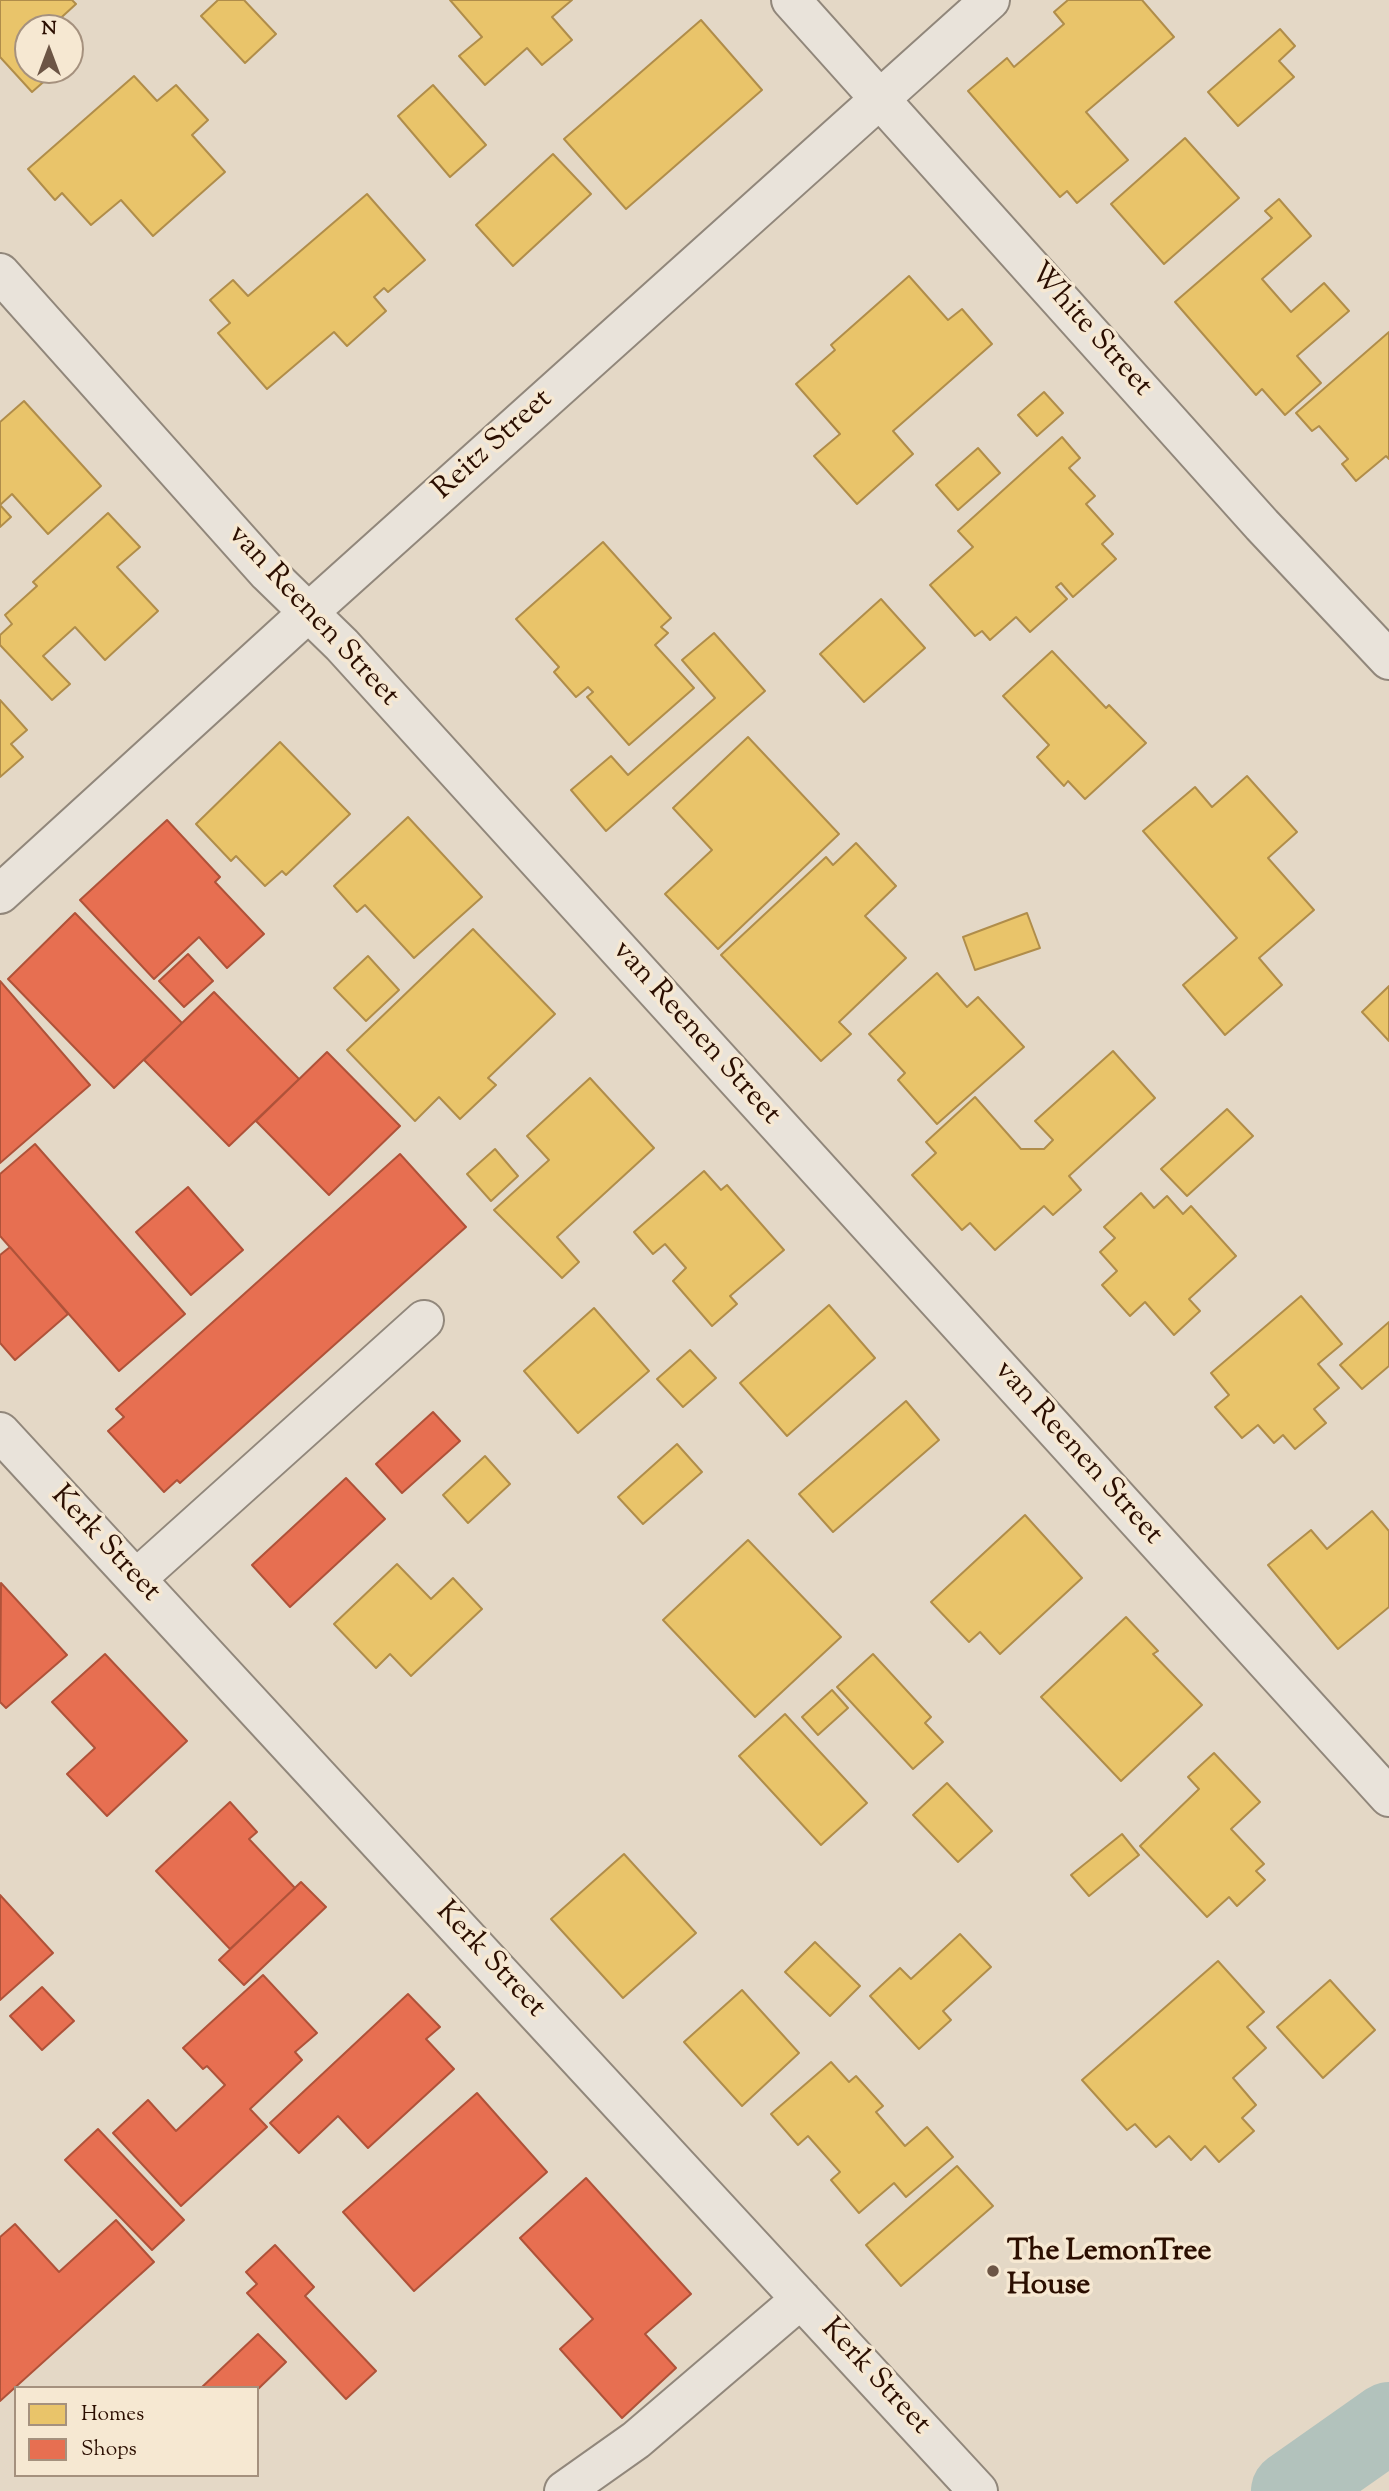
<!DOCTYPE html>
<style>
body{margin:0}
#map{position:relative;width:1389px;height:2491px;overflow:hidden;background:#e4d8c6;font-family:"Sorts Mill Goudy",serif}
canvas{display:block}
.legend{position:absolute;left:14px;top:2386px;width:245px;height:91px;box-sizing:border-box;background:#f6e8d2;border:2px solid #a5917e;margin:0;padding:9px 12px;list-style:none;font-size:21px;color:#2b0e00}
.legend li{display:flex;align-items:center;gap:14px;height:35px}
.legend b{width:35px;border:2px solid #a5917e}
.north{position:absolute;left:14px;top:14px;width:70px;height:70px;box-sizing:border-box;background:#f6e8d2;border:2px solid #a5917e;border-radius:50%;rotate:0deg;font-size:19px;font-weight:700;line-height:28px;text-align:center;color:#2b0e00}
.north::after{content:'';display:block;margin:auto;width:24px;height:32px;background:#6c5545;clip-path:polygon(50% 0,100% 100%,50% 72%,0 100%)}
</style>
<div id="map">
<canvas width="1389" height="2491"></canvas>
<ul class="legend">
<li><b style="height:19px;background:#e9c46a"></b>Homes</li>
<li><b style="height:19px;background:#e76f51"></b>Shops</li>
</ul>
<div class="north">N</div>
</div>
<script>
const ctx = document.querySelector('canvas').getContext('2d');
ctx.lineJoin = 'round';
function fill(path, color) { ctx.fillStyle = color; ctx.fill(path, 'evenodd'); }
function trace(path, color, width, dash) { ctx.strokeStyle = color; ctx.lineWidth = width; ctx.lineCap = dash ? 'butt' : 'round'; ctx.setLineDash(dash || []); ctx.stroke(path); }
function write(font, color, halo, rows, align = 'center') {
  ctx.font = font + ' "Sorts Mill Goudy",serif'; ctx.lineWidth = 7; ctx.setLineDash([]); ctx.textBaseline = 'middle'; ctx.strokeStyle = halo; ctx.fillStyle = color; for (const [text, x, y, turn = 0] of rows) {
    ctx.save(); ctx.translate(x, y); ctx.rotate((+turn || 0) * Math.PI / 180); ctx.textAlign = isNaN(turn) ? turn : align; if (halo) ctx.strokeText(text, 0, 0); ctx.fillText(text, 0, 0); ctx.restore();
  }
}
const homes = new Path2D(`
 M 0,0 L 72,0 L 76,4 L 52,26 L 53,28 L 28,28 L 28,70 L 57,70 L 32,92 L 0,57 Z
 M 218,0 L 244,0 L 276,34 L 245,63 L 201,16 Z
 M 450,0 L 572,0 L 552,17 L 572,40 L 542,65 L 527,48 L 485,85 L 459,56 L 482,37 Z
 M 1068,0 L 1142,0 L 1174,37 L 1086,112 L 1128,160 L 1077,203 L 1067,191 L 1060,197 L 968,91 L 1007,58 L 1014,67 L 1064,24 L 1054,12 Z
 M 701,20 L 762,90 L 626,209 L 564,139 Z
 M 1280,29 L 1295,46 L 1279,61 L 1294,77 L 1238,126 L 1208,92 Z
 M 134,76 L 157,101 L 176,85 L 208,120 L 192,135 L 225,172 L 153,236 L 121,200 L 91,225 L 62,193 L 55,200 L 28,169 Z
 M 433,85 L 486,145 L 450,177 L 398,116 Z
 M 1185,138 L 1239,198 L 1164,264 L 1111,204 Z
 M 553,154 L 591,194 L 513,266 L 476,225 Z
 M 367,194 L 425,260 L 388,292 L 384,288 L 374,297 L 386,311 L 347,346 L 334,332 L 267,389 L 218,333 L 230,323 L 210,300 L 233,280 L 248,296 Z
 M 1279,199 L 1311,236 L 1262,279 L 1291,312 L 1324,283 L 1349,311 L 1297,356 L 1321,383 L 1285,415 L 1262,389 L 1256,395 L 1175,302 L 1272,218 L 1265,211 Z
 M 909,276 L 948,320 L 962,309 L 992,344 L 893,431 L 913,454 L 857,504 L 814,456 L 840,434 L 796,384 L 835,350 L 831,345 Z
 M 1389,332 L 1389,459 L 1386,456 L 1356,481 L 1342,464 L 1348,459 L 1319,426 L 1312,431 L 1296,413 Z
 M 1044,392 L 1063,413 L 1037,436 L 1018,415 Z
 M 24,401 L 101,486 L 48,534 L 12,494 L 0,505 L 11,517 L 0,527 L 0,422 Z
 M 1062,437 L 1080,458 L 1069,468 L 1095,496 L 1086,504 L 1113,534 L 1102,544 L 1116,559 L 1073,597 L 1061,583 L 1056,587 L 1067,599 L 1030,632 L 1016,617 L 990,640 L 982,631 L 975,636 L 930,585 L 973,547 L 958,531 Z
 M 978,448 L 1000,473 L 958,510 L 936,485 Z
 M 108,513 L 140,547 L 117,567 L 158,611 L 105,660 L 75,627 L 43,656 L 70,684 L 52,700 L 0,645 L 0,635 L 12,624 L 5,615 L 37,586 L 33,582 Z
 M 603,542 L 671,618 L 661,627 L 668,633 L 655,645 L 694,688 L 629,745 L 587,697 L 593,692 L 588,687 L 576,697 L 554,672 L 559,667 L 516,619 Z
 M 881,599 L 925,648 L 864,702 L 820,654 Z
 M 714,633 L 765,691 L 606,831 L 571,790 L 611,756 L 628,775 L 715,698 L 682,660 Z
 M 1052,651 L 1106,708 L 1109,705 L 1146,743 L 1085,799 L 1068,781 L 1064,786 L 1037,757 L 1049,745 L 1003,696 Z
 M 0,700 L 27,730 L 11,744 L 23,757 L 0,777 Z
 M 748,737 L 839,834 L 718,949 L 665,894 L 712,850 L 673,808 Z
 M 280,742 L 350,814 L 286,875 L 282,871 L 265,886 L 236,856 L 231,861 L 196,824 Z
 M 1247,776 L 1297,832 L 1268,858 L 1314,910 L 1259,958 L 1282,985 L 1225,1035 L 1183,985 L 1237,938 L 1143,831 L 1195,787 L 1212,807 Z
 M 408,817 L 482,897 L 414,958 L 365,905 L 357,912 L 334,886 Z
 M 856,843 L 896,886 L 865,916 L 906,958 L 839,1022 L 851,1034 L 821,1061 L 721,955 L 826,857 L 833,865 Z
 M 1027,913 L 1040,948 L 975,970 L 963,937 Z
 M 473,929 L 555,1014 L 488,1078 L 496,1085 L 460,1119 L 439,1097 L 415,1121 L 347,1050 Z
 M 368,956 L 399,990 L 366,1021 L 334,988 Z
 M 937,973 L 967,1007 L 978,997 L 1024,1047 L 937,1124 L 898,1080 L 905,1073 L 869,1034 Z
 M 1389,986 L 1389,1041 L 1362,1012 Z
 M 1113,1051 L 1155,1098 L 1069,1176 L 1081,1190 L 1053,1215 L 1044,1206 L 995,1250 L 970,1223 L 962,1230 L 912,1175 L 936,1153 L 926,1142 L 975,1097 L 1021,1149 L 1044,1149 L 1053,1140 L 1035,1121 Z
 M 590,1078 L 654,1148 L 557,1237 L 579,1262 L 562,1278 L 494,1210 L 549,1160 L 527,1136 Z
 M 1227,1109 L 1253,1136 L 1187,1196 L 1161,1169 Z
 M 495,1149 L 518,1176 L 491,1201 L 467,1174 Z
 M 704,1171 L 721,1190 L 727,1185 L 784,1250 L 730,1296 L 737,1304 L 712,1326 L 673,1281 L 686,1268 L 665,1244 L 653,1254 L 634,1232 Z
 M 1141,1193 L 1154,1208 L 1167,1196 L 1183,1214 L 1191,1206 L 1236,1256 L 1189,1299 L 1200,1311 L 1174,1335 L 1145,1302 L 1130,1316 L 1102,1285 L 1117,1271 L 1100,1252 L 1115,1238 L 1104,1227 Z
 M 1301,1296 L 1342,1344 L 1318,1364 L 1339,1388 L 1314,1409 L 1326,1423 L 1295,1449 L 1283,1435 L 1274,1443 L 1258,1425 L 1242,1438 L 1215,1407 L 1229,1395 L 1211,1373 Z
 M 829,1305 L 875,1358 L 787,1436 L 740,1383 Z
 M 594,1308 L 649,1371 L 578,1433 L 524,1371 Z
 M 1389,1322 L 1389,1366 L 1362,1389 L 1340,1365 Z
 M 690,1350 L 716,1378 L 683,1407 L 657,1379 Z
 M 906,1401 L 939,1440 L 833,1532 L 799,1494 Z
 M 677,1444 L 702,1472 L 643,1524 L 618,1497 Z
 M 485,1456 L 510,1484 L 468,1523 L 443,1495 Z
 M 1372,1511 L 1389,1531 L 1389,1607 L 1338,1649 L 1268,1565 L 1311,1530 L 1327,1549 Z
 M 1025,1515 L 1082,1578 L 1000,1654 L 980,1632 L 969,1642 L 931,1602 Z
 M 748,1540 L 841,1637 L 755,1717 L 663,1620 Z
 M 397,1564 L 431,1599 L 453,1578 L 482,1609 L 411,1676 L 390,1654 L 376,1668 L 334,1624 Z
 M 1126,1617 L 1158,1651 L 1153,1654 L 1202,1705 L 1121,1781 L 1041,1697 Z
 M 873,1654 L 931,1717 L 925,1723 L 943,1742 L 913,1769 L 837,1687 Z
 M 832,1690 L 848,1708 L 818,1735 L 802,1717 Z
 M 785,1714 L 867,1803 L 821,1845 L 739,1756 Z
 M 1214,1753 L 1260,1802 L 1231,1829 L 1264,1864 L 1256,1871 L 1265,1880 L 1237,1906 L 1229,1897 L 1207,1917 L 1140,1846 L 1199,1789 L 1188,1777 Z
 M 947,1783 L 992,1831 L 958,1862 L 913,1815 Z
 M 1122,1834 L 1139,1855 L 1089,1896 L 1071,1875 Z
 M 624,1854 L 696,1933 L 623,1998 L 551,1919 Z
 M 960,1934 L 991,1967 L 943,2011 L 951,2020 L 919,2049 L 870,1996 L 900,1968 L 911,1979 Z
 M 815,1942 L 860,1986 L 830,2016 L 785,1972 Z
 M 1218,1961 L 1264,2012 L 1247,2027 L 1266,2048 L 1233,2078 L 1256,2105 L 1242,2118 L 1254,2131 L 1219,2162 L 1205,2146 L 1191,2160 L 1169,2136 L 1156,2147 L 1135,2124 L 1127,2130 L 1082,2080 Z
 M 1330,1980 L 1375,2030 L 1323,2078 L 1277,2027 Z
 M 742,1990 L 799,2053 L 742,2106 L 684,2042 Z
 M 831,2062 L 849,2082 L 856,2076 L 883,2106 L 876,2112 L 905,2146 L 927,2127 L 953,2157 L 906,2197 L 894,2183 L 859,2213 L 831,2180 L 840,2172 L 808,2136 L 798,2145 L 771,2114 Z
 M 957,2166 L 993,2206 L 901,2286 L 866,2245 Z`);
fill(homes, '#e9c46a');
trace(homes, '#b08d4a', 2);
const shops = new Path2D(`
 M 167,820 L 220,877 L 215,882 L 264,934 L 227,968 L 199,937 L 154,979 L 80,900 Z
 M 75,913 L 182,1023 L 114,1088 L 8,979 Z
 M 188,954 L 213,981 L 184,1007 L 159,981 Z
 M 0,981 L 90,1085 L 0,1163 Z
 M 214,992 L 299,1079 L 229,1146 L 144,1060 Z
 M 327,1052 L 400,1126 L 329,1195 L 256,1121 Z
 M 35,1144 L 185,1314 L 119,1371 L 0,1236 L 0,1174 Z
 M 400,1154 L 466,1227 L 180,1483 L 177,1480 L 164,1492 L 108,1431 L 124,1417 L 116,1409 Z
 M 188,1187 L 243,1250 L 191,1295 L 136,1232 Z
 M 10,1247 L 68,1314 L 15,1360 L 0,1343 L 0,1255 Z
 M 433,1412 L 460,1441 L 402,1493 L 376,1464 Z
 M 346,1478 L 385,1519 L 290,1607 L 252,1565 Z
 M 1,1583 L 67,1655 L 6,1708 L 0,1702 Z
 M 105,1654 L 187,1741 L 107,1816 L 67,1774 L 95,1748 L 52,1702 Z
 M 230,1802 L 257,1832 L 249,1839 L 295,1888 L 230,1949 L 156,1871 Z
 M 301,1882 L 326,1907 L 244,1985 L 219,1960 Z
 M 0,1895 L 53,1953 L 0,2000 Z
 M 263,1975 L 317,2033 L 295,2052 L 302,2060 L 250,2109 L 267,2127 L 181,2206 L 113,2133 L 148,2100 L 176,2131 L 225,2085 L 207,2066 L 203,2069 L 183,2048 Z
 M 42,1987 L 74,2021 L 42,2050 L 10,2016 Z
 M 408,1994 L 440,2027 L 426,2039 L 454,2069 L 368,2148 L 338,2116 L 299,2153 L 270,2123 Z
 M 477,2093 L 547,2172 L 414,2291 L 343,2212 Z
 M 98,2129 L 184,2220 L 152,2250 L 65,2160 Z
 M 586,2178 L 691,2294 L 645,2334 L 676,2368 L 622,2418 L 560,2349 L 593,2319 L 520,2238 Z
 M 116,2220 L 154,2262 L 0,2401 L 0,2237 L 15,2224 L 59,2272 Z
 M 275,2245 L 314,2287 L 305,2296 L 376,2371 L 346,2399 L 247,2293 L 257,2284 L 246,2272 Z
 M 258,2334 L 286,2362 L 257,2390 L 201,2388 Z`);
fill(shops, '#e76f51');
trace(shops, '#af5239', 2);
trace(new Path2D(`
 M 1291,2491 L 1389,2422`), '#b2c2bc', 80);
const minor = new Path2D(`
 M 791,0 L 1262,525 L 1389,660
 M 0,273 L 268,573 L 342,645 L 1389,1797
 M 0,894 L 310,611 L 990,0
 M 0,1432 L 978,2491
 M 136,1579 L 424,1320
 M 564,2491 L 636,2440 L 801,2299`);
trace(minor, '#91877b', 42);
trace(minor, '#e9e3da', 38);
for (const [x, y, r, color] of [
 [993,2271,7,"#6c5545"]
]) { const dot = new Path2D(); dot.arc(x, y, r, 0, 2 * Math.PI); ctx.fillStyle = color; ctx.fill(dot); trace(dot, '#f6e8d2', 2.5); }
write('30px', '#2b0e00', '#f6e8d2', [
 ["White Street",1089,331,48],
 ["Reitz Street",494,446,-42],
 ["van Reenen Street",312,617,47],
 ["van Reenen Street",695,1034,48],
 ["van Reenen Street",1077,1454,48],
 ["Kerk Street",104,1545,47],
 ["Kerk Street",489,1961,47],
 ["Kerk Street",874,2378,47]
]);
write('bold 30px', '#2b0e00', '#f6e8d2', [
 ["The LemonTree",1007,2254],
 ["House",1007,2288]
], 'left');
</script>
